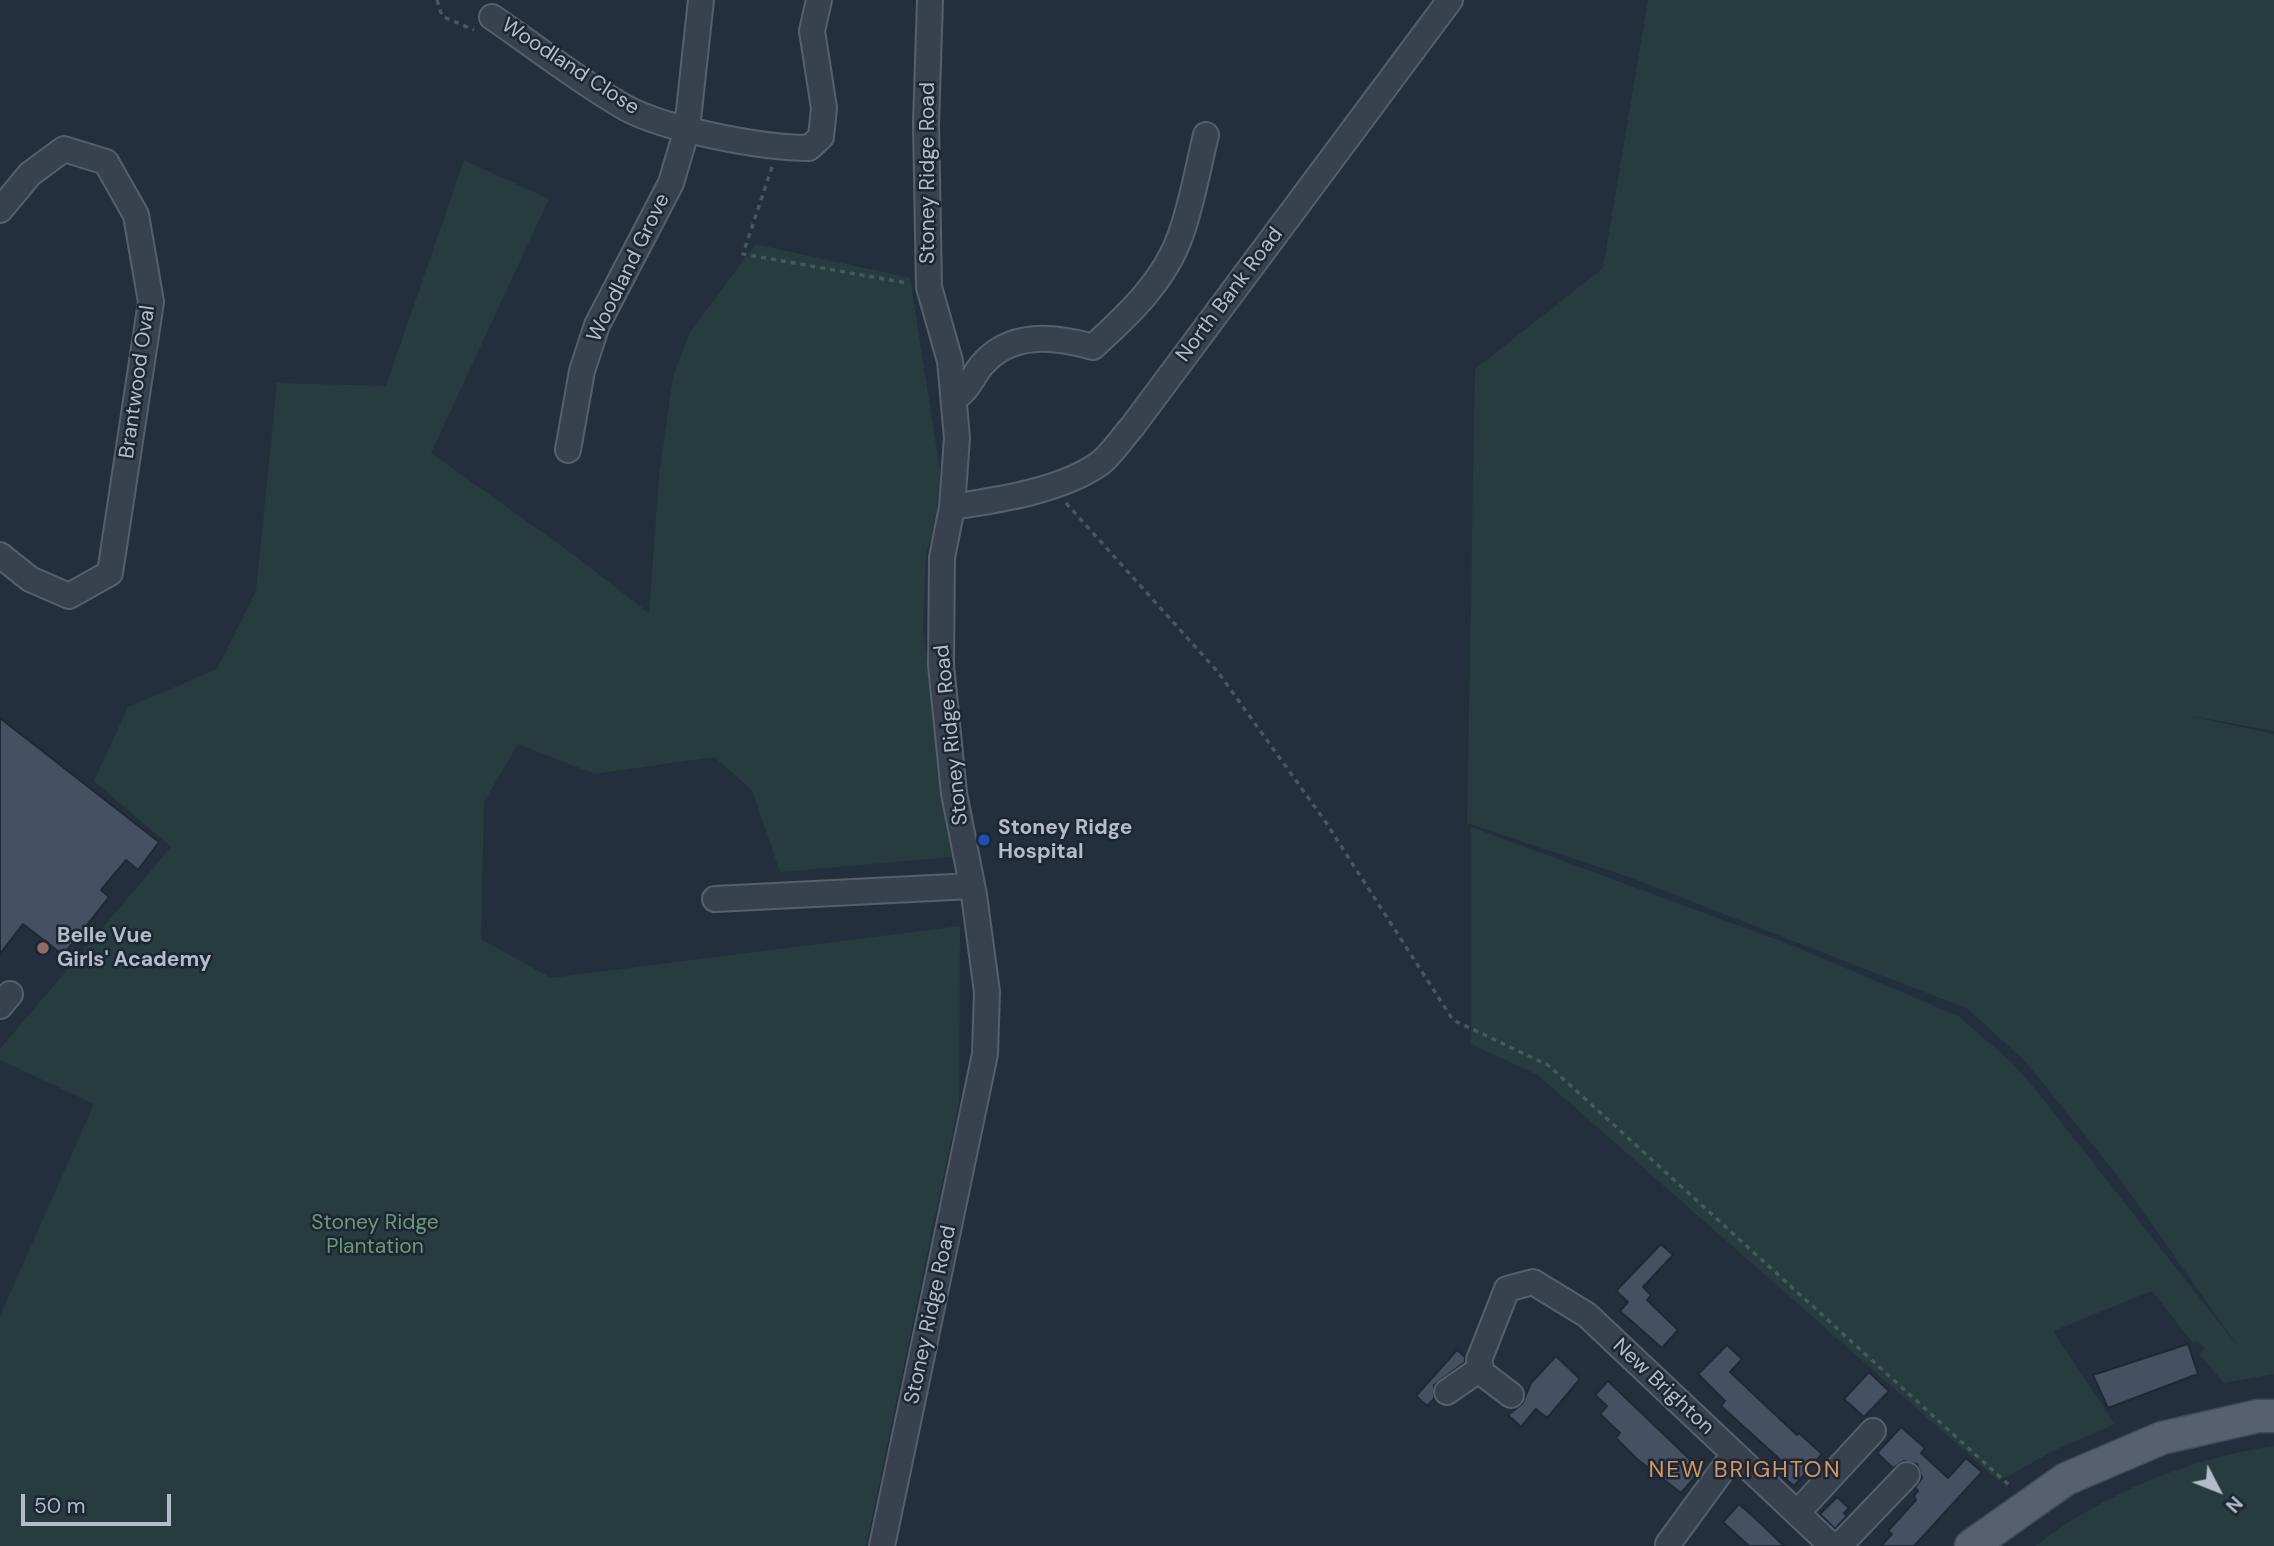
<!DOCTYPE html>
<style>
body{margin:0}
#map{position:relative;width:2274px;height:1546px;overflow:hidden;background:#242f3e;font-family:"DM Sans",sans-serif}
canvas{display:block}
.north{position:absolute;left:2183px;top:1455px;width:70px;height:70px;-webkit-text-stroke:5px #1d2633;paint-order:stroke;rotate:132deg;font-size:19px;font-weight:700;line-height:28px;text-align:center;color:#b4bcc9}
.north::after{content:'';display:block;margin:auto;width:24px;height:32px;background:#b4bcc9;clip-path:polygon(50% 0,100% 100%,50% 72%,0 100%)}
.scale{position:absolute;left:21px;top:1494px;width:150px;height:32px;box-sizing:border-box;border:4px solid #b4bcc9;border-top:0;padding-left:9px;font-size:21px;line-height:24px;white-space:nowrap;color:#b4bcc9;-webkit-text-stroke:5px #1d2633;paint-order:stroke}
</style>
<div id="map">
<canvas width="2274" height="1546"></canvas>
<div class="north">N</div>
<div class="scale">50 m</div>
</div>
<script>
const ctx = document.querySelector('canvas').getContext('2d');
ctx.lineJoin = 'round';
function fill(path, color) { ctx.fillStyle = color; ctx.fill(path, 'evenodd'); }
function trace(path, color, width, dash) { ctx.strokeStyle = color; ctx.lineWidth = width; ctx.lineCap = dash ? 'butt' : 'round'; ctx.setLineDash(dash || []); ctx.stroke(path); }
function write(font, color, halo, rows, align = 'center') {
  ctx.font = font + ' "DM Sans",sans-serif'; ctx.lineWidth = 5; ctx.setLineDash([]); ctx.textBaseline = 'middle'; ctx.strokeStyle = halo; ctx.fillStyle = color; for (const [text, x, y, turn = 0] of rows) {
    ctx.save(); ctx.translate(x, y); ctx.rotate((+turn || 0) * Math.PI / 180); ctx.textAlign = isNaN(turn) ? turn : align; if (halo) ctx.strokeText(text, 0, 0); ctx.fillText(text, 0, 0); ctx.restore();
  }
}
fill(new Path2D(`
 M 1648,0 L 2274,0 L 2274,731 L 2180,714 L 2274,734 L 2274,1374 L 2224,1383 L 2199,1354 L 2205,1349 L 2198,1341 L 2193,1343 L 2152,1291 L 2053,1331 L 2115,1424 L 2053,1451 L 1999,1481 L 1538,1075 L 1471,1044 L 1471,827 L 1791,945 L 1958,1016 L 2009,1060 L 2035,1089 L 2240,1349 L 2117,1175 L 2025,1061 L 1968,1009 L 1629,877 L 1467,823 L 1475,369 L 1603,268 Z
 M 464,160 L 549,199 L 431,453 L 567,550 L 649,613 L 659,477 L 673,376 L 690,333 L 755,244 L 910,278 L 940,470 L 936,522 L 926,554 L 923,628 L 952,857 L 780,872 L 752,790 L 714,757 L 595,774 L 518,744 L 484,802 L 481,939 L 551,978 L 960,926 L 959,1102 L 866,1546 L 0,1546 L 0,1316 L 94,1104 L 0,1060 L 0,1049 L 171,847 L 94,781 L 128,707 L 217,669 L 256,591 L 277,383 L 386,386 Z
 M 2274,1446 L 2274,1546 L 2035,1546 C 2103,1494 2189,1458 2274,1446 Z`), '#263c3f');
const building = new Path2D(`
 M 0,718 L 159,842 L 138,870 L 126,860 L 101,890 L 109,897 L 63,955 L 23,924 L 0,954 Z
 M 1661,1244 L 1673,1255 L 1643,1287 L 1651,1295 L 1647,1300 L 1678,1330 L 1662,1348 L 1620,1311 L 1628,1302 L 1616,1291 Z
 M 2188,1344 L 2198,1374 L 2108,1408 L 2093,1375 Z
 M 1727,1345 L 1742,1359 L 1730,1372 L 1797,1435 L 1799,1433 L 1822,1454 L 1794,1486 L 1778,1472 L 1785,1464 L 1721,1406 L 1725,1401 L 1698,1374 Z
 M 1457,1350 L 1465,1357 L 1465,1362 L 1434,1385 L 1434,1399 L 1427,1406 L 1416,1396 Z
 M 1556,1356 L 1580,1379 L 1547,1418 L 1536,1409 L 1521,1427 L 1508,1415 L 1522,1404 L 1531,1383 Z
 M 1869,1372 L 1889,1391 L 1864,1417 L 1844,1399 Z
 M 1608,1381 L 1701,1470 L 1681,1493 L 1637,1459 L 1616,1438 L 1620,1433 L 1600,1414 L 1607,1406 L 1595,1395 Z
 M 1901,1427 L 1925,1448 L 1921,1453 L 1948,1478 L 1966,1458 L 1982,1472 L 1914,1546 L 1881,1546 L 1892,1534 L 1888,1531 L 1916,1500 L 1914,1496 L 1918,1491 L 1915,1488 L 1922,1478 L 1917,1464 L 1904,1461 L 1893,1468 L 1877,1453 Z
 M 1837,1497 L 1849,1508 L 1844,1513 L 1847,1516 L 1835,1529 L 1820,1514 Z
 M 1739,1504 L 1756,1519 L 1784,1546 L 1749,1546 L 1723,1522 Z`);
fill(building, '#455162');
trace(building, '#1f2835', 2);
const minor = new Path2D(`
 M 492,17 C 536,47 580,82 626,108 C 667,130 763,148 809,148 L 821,137 L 824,108 L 812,31 L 819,0
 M 0,210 L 30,174 L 64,149 L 106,162 L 136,215 L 151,302 L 110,573 L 69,596 L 30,579 L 0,555
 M 954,399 C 968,390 971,379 981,366 C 1010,331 1054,336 1093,347 C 1128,315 1165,281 1181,234 C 1192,203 1198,168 1206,135
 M 568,450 L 582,371 L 597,325 L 671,183 L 687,129 L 701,0
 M 952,507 C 998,500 1060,491 1099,464 C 1111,455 1122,438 1132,427 L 1450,0
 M 715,899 L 972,886
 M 0,1006 L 10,994
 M 1447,1392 L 1480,1369
 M 1511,1395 L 1482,1373 L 1479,1360 L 1507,1289 L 1533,1282 L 1587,1315 L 1832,1546
 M 1797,1513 L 1873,1431
 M 1668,1544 L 1734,1454
 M 882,1546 L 985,1054 L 987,992 L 974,895 L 954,793 L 941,665 L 942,558 L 952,507 L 957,438 L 950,361 L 929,287 L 926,124 L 930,0
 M 1839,1546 L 1907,1475`);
const major = new Path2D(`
 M 1971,1546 L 2066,1479 L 2162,1438 L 2258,1416 L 2274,1416`);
trace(minor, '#565f6c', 28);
trace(major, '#414a57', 35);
trace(new Path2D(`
 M 437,0 L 442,16 L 474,30
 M 772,167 L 743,254 L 907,283
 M 1066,503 L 1218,672 L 1325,821 L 1453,1020 L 1548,1065 L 2010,1486`), '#44595c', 3.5, [5, 5]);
trace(minor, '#38414e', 24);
trace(major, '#56606e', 32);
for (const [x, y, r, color] of [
 [984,840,7,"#1a4fb4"],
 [43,948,7,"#8d6e63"]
]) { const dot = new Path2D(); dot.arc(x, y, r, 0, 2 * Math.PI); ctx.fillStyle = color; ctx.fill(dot); trace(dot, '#1d2633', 2.5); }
write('21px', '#b4bcc9', '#1d2633', [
 ["Woodland Close",570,67,33],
 ["Stoney Ridge Road",928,173,-90],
 ["Woodland Grove",629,268,-64],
 ["North Bank Road",1230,295,-53],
 ["Brantwood Oval",138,382,-82],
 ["Stoney Ridge Road",952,735,-96],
 ["Stoney Ridge Road",931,1315,-78],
 ["New Brighton",1663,1387,43]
]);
write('bold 21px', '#b4bcc9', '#1d2633', [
 ["Stoney Ridge",998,828],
 ["Hospital",998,852],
 ["Belle Vue",57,936],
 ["Girls' Academy",57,960]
], 'left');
write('21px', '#6b9a76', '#1d2633', [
 ["Stoney Ridge",375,1223],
 ["Plantation",375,1247]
]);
ctx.letterSpacing = '2px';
write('23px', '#d59563', '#1d2633', [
 ["NEW BRIGHTON",1745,1471]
]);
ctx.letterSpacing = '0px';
</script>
